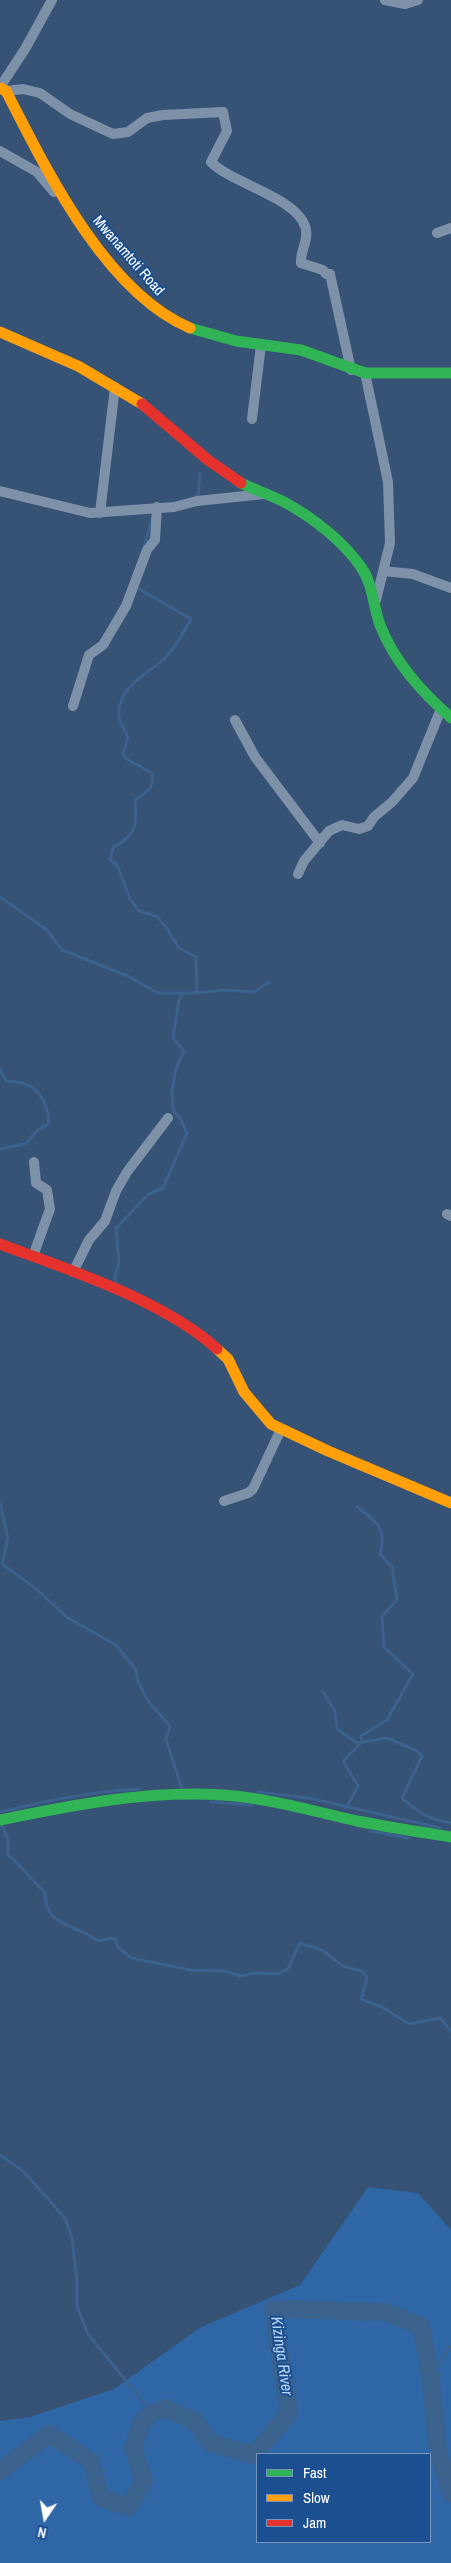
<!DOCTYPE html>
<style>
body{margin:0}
#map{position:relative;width:451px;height:2563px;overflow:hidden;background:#365274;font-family:"Archivo Narrow",sans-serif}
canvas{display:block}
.legend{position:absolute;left:256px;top:2453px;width:175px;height:90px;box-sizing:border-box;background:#1b4f8f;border:1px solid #7695bc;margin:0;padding:6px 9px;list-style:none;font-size:15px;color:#fff}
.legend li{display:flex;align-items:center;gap:10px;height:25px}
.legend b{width:25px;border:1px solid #7695bc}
.north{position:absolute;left:20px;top:2493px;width:50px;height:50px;-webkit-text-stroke:4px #1b4f8f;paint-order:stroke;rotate:192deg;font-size:14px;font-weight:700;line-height:20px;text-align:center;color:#fff}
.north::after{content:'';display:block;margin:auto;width:18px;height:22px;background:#fff;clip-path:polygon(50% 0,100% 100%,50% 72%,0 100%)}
</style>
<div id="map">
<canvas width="451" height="2563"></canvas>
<ul class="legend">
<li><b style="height:6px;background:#30b455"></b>Fast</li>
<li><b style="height:6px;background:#ff9f0a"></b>Slow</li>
<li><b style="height:6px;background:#e5322d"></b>Jam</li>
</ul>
<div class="north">N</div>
</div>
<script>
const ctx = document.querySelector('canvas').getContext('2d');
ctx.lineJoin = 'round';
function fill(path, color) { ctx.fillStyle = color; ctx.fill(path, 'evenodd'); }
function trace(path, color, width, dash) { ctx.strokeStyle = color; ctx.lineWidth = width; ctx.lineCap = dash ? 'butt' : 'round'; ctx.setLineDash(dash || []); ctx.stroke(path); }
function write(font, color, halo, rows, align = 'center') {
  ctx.font = font + ' "Archivo Narrow",sans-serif'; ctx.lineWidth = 4; ctx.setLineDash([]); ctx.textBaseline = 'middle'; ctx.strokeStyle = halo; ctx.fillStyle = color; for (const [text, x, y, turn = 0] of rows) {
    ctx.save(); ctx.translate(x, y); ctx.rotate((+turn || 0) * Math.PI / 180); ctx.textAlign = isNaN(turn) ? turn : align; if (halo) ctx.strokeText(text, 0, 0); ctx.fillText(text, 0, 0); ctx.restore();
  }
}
fill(new Path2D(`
 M 368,2187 L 418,2193 L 451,2230 L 451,2563 L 0,2563 L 0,2421 L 30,2417 L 114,2389 L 201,2327 L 300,2285 ZM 257,2454 L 430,2454 L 430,2542 L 257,2542 Z`), '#2f66a5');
trace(new Path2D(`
 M 194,498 L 198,495 L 200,473
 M 144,547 L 152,519
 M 136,587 L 191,619 C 184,632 176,647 165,658 C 147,675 117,686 119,716 C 119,723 126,731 128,738 L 123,753 L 125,758 L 152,773 C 155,788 147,792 135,800 C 137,826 137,834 113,848 L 110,860 L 117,865 L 130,899 L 138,910 L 157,917 L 166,927 L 179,948 L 196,957 L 197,993
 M 0,897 L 47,930 L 62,950 L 128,976 L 158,993 L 197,993 L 223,990 L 254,992 L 269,982
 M 0,1069 L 6,1081 C 14,1082 24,1082 30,1086 C 41,1092 51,1112 48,1124 L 38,1130 L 25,1144 L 0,1149
 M 119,1285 L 116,1283 L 115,1276 L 119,1264 L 116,1228 L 149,1194 L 163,1188 L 187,1133 L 180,1118 L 173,1110 L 172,1092 L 176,1068 L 184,1051 L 173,1038 L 179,1000 L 183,993
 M 0,1503 L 8,1538 L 2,1564 L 35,1588 L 68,1618 L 116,1645 L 136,1670 L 138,1682 L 148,1701 L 170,1726 L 166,1739 L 182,1789
 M 323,1692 L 335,1711 L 337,1729 L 357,1743 L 387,1738 L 417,1751 L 422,1756 L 402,1798 C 417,1812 430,1820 451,1823
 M 258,1792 L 309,1798 L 441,1828
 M 211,1802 L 252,1805
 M 346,1808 L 358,1786 L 343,1761 L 362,1742 L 361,1736 L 387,1720 L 413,1674 L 384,1647 L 382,1616 L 397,1600 L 392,1567 L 380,1554 C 387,1528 377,1522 357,1507
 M 0,1812 C 46,1801 92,1791 140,1789
 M 2,1826 L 8,1839 L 8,1855 C 22,1865 31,1881 45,1892 C 45,1928 75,1923 98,1941 L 112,1938 L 116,1940 L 118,1947 L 131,1958 L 191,1970 L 226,1971 L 240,1976 L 256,1973 L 278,1974 L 288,1969 L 300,1943 L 322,1950 L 343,1966 L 364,1972 L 367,1979 L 361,1999 L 382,2007 L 409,2024 L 440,2018 L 451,2031
 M 370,1831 L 408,1838
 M 0,2155 L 23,2171 L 65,2218 L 72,2238 L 77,2281 L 77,2307 L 88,2334 L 152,2413
 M 430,2375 L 451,2346`), '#3b618d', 3);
trace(new Path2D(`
 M 0,2471 L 49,2434 L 91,2461 L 101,2498 L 128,2507 L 144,2482 L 133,2447 L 143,2420 L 152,2413 L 166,2408 L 196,2422 L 210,2443 L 254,2455 L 289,2413 L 273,2309 L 385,2312 L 421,2326 L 430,2375 L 438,2452 L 451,2493`), '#3b618d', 18);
trace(new Path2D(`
 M 385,0 L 405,4 L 418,0
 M 0,87 L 25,49 L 52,0
 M 6,91 L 23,89 L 40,93 L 70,114 L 113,134 L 128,132 L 147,118 L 163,115 L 223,112 L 227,131 L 211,162 C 231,183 295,197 305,226 C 310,238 300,251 301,263 L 323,270 L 326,274 L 330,274 L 351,370
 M 0,151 L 37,172 L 54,192
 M 437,233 L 451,228
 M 365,373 L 388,482 L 390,543 L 376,600
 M 252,419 L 261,345
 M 0,491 L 90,513 L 174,507 L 197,501 L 264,494
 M 100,513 L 115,387
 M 383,571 L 413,574 L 451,588
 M 73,706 L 89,655 L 103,645 L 126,606 L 147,550 L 155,540 L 157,507
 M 235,720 L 255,757 L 320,843
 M 298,874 L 304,861 L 329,831 L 342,825 L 359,829 L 368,826 L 374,817 L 392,802 L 413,778 L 441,709
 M 447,1214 L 451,1216
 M 33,1256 L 50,1209 L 47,1190 L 36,1183 L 34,1162
 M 73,1272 L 89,1240 L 105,1221 L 116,1191 L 127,1172 L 168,1118
 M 224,1501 L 248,1493 L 253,1489 L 281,1429`), '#7d92a8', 10);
trace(new Path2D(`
 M 190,328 L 236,341 L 301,350 L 365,373 L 451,373
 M 241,483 C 255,490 271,495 286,503 C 313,518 343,541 361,567 C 373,584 373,606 380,625 C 395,663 421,691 451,718
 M 0,1820 C 73,1805 147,1790 223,1795 C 268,1798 313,1811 357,1821 C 388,1827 420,1832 451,1837`), '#30b455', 11);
trace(new Path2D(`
 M 0,88 L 6,91 C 46,169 105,292 190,328
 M 0,332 L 78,366 L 142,404
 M 217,1349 L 228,1359 L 244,1392 L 271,1424 L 328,1451 L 451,1503`), '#ff9f0a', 11);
trace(new Path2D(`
 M 142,404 L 208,460 L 241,483
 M 0,1244 C 69,1270 163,1300 217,1349`), '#e5322d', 11);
write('15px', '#fff', '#1b4f8f', [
 ["Mwanamtoti Road",128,256,49]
]);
write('italic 16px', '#b5d3f5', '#1b4f8f', [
 ["Kizinga River",281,2356,82]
]);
</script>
